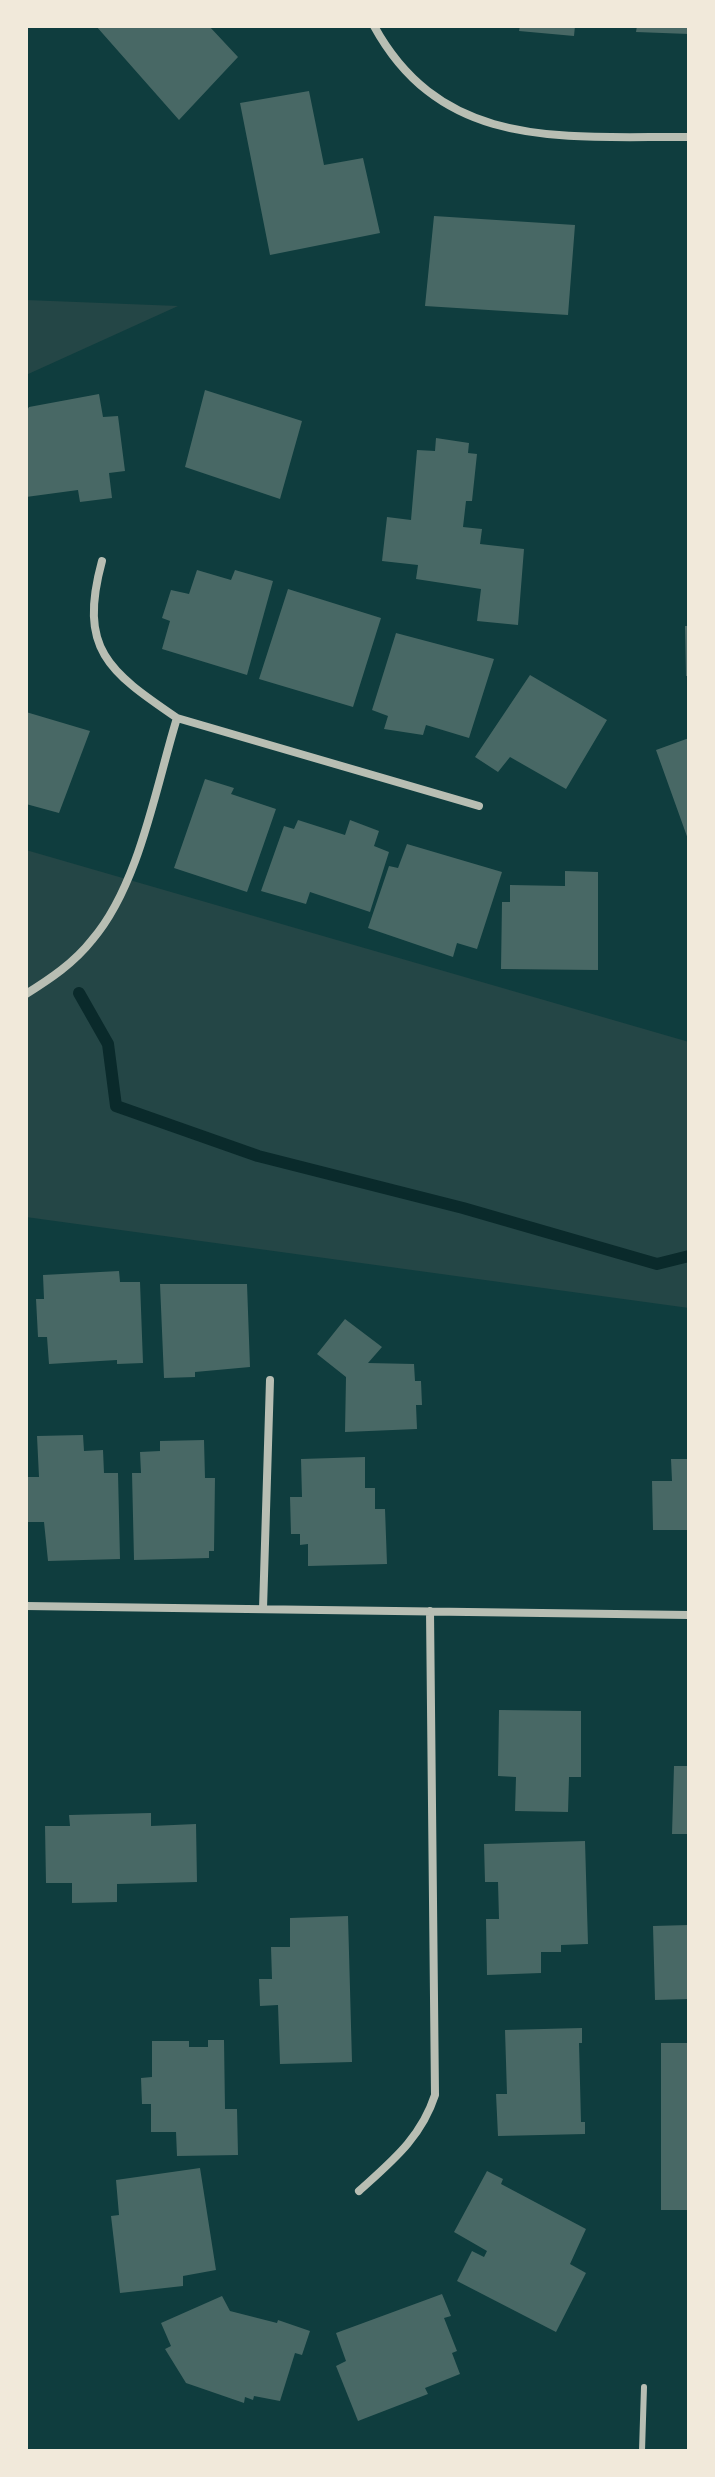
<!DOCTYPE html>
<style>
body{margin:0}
#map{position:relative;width:715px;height:2477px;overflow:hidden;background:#0f3d3e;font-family:Commissioner,sans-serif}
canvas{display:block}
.frame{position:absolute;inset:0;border:28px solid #f1e9da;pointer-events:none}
</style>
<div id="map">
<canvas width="715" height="2477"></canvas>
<div class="frame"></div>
</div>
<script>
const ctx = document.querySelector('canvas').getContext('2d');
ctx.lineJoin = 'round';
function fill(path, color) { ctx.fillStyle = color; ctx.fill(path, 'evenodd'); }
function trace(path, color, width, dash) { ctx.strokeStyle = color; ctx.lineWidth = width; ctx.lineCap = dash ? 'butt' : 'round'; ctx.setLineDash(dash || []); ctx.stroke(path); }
fill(new Path2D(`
 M 26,300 L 178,306 L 26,375 Z
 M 26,850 L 689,1042 L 689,1308 L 26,1217 Z`), '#244646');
trace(new Path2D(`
 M 79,993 L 108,1044 L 116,1106 L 258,1156 L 463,1208 L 657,1264 L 689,1256`), '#0a2a2b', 12);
fill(new Path2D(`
 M 96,26 L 209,26 L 238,57 L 179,120 Z
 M 520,26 L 575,26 L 574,36 L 519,31 Z
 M 637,26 L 689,26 L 689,34 L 636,32 Z
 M 309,91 L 324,165 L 363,158 L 380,233 L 270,255 L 240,103 Z
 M 434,216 L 575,225 L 568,315 L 425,306 Z
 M 205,390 L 302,421 L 280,499 L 185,467 Z
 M 99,394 L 103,417 L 118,416 L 125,471 L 109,473 L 112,498 L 80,502 L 78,490 L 26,497 L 26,412 L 29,407 Z
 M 436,438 L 469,443 L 468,453 L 477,454 L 472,501 L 466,501 L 463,527 L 482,529 L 480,544 L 524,549 L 518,625 L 477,621 L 481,589 L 416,579 L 418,565 L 382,561 L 387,517 L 411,520 L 417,450 L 435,451 Z
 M 197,570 L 231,580 L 235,570 L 273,581 L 247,675 L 162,649 L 170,621 L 162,618 L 171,590 L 189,594 Z
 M 288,589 L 381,618 L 353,707 L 259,679 Z
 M 685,626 L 689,626 L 689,676 L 686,676 Z
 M 396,633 L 494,659 L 469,738 L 426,725 L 423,735 L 384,729 L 388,716 L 372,710 Z
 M 530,675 L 607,720 L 566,789 L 510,757 L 498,772 L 475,757 Z
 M 26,712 L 90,731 L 59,813 L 26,804 Z
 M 689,738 L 689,842 L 656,750 Z
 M 205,779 L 234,788 L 231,794 L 276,809 L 247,892 L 174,868 Z
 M 298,820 L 345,835 L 350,820 L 379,831 L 374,846 L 389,852 L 370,912 L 310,892 L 306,904 L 261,891 L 284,826 L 294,829 Z
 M 407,844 L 502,872 L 477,949 L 457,943 L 453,957 L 368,928 L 389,866 L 398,868 Z
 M 565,871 L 598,872 L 598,970 L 501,969 L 502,902 L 510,902 L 510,885 L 565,886 Z
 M 119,1271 L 120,1282 L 140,1282 L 143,1363 L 117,1364 L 117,1360 L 49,1364 L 47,1337 L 38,1337 L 36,1299 L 44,1299 L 43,1275 Z
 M 160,1284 L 247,1284 L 250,1367 L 195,1372 L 195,1377 L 164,1378 Z
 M 345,1319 L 382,1347 L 368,1363 L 414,1364 L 415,1381 L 421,1381 L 422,1405 L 416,1405 L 417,1429 L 345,1432 L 346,1377 L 317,1354 Z
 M 83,1435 L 84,1451 L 103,1450 L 104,1473 L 118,1473 L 120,1559 L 48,1561 L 44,1522 L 28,1522 L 26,1477 L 39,1477 L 37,1436 Z
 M 204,1440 L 205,1478 L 215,1478 L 214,1551 L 209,1551 L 209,1558 L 134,1560 L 132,1473 L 141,1473 L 140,1452 L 160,1451 L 160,1441 Z
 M 365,1457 L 365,1488 L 375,1488 L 375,1509 L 385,1509 L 387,1564 L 308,1566 L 308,1544 L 300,1545 L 300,1534 L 291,1534 L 290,1497 L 302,1497 L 301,1459 Z
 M 671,1459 L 689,1459 L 689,1530 L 653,1530 L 652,1481 L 672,1481 Z
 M 499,1710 L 581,1711 L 581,1777 L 569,1777 L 568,1812 L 515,1811 L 516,1777 L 498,1776 Z
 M 674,1766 L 689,1766 L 689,1834 L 672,1834 Z
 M 151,1813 L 151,1826 L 196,1824 L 197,1882 L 117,1884 L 117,1902 L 72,1903 L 72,1883 L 46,1883 L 45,1826 L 70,1826 L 69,1815 Z
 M 585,1841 L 588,1944 L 561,1945 L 561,1952 L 541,1952 L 541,1973 L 487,1975 L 486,1919 L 499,1919 L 498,1882 L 485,1882 L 484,1844 Z
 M 348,1916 L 352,2062 L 280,2064 L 278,2005 L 260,2006 L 259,1979 L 272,1979 L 271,1947 L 290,1947 L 290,1918 Z
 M 689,1925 L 689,1999 L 655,2000 L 653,1926 Z
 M 582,2028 L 582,2043 L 579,2043 L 581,2122 L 585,2122 L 585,2134 L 498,2136 L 496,2094 L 507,2094 L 505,2030 Z
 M 208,2040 L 224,2040 L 225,2109 L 237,2109 L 238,2155 L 177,2156 L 176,2132 L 151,2132 L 151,2104 L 142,2104 L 141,2078 L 152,2077 L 152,2041 L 189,2041 L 189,2047 L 208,2047 Z
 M 661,2043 L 689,2043 L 689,2210 L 661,2210 Z
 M 200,2168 L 216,2270 L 183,2276 L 183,2286 L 120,2293 L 111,2216 L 119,2215 L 116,2180 Z
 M 487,2171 L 503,2179 L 501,2184 L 586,2229 L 570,2264 L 586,2273 L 556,2332 L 457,2281 L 472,2251 L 484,2257 L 487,2251 L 454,2232 Z
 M 442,2294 L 451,2316 L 444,2318 L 457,2351 L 452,2353 L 460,2374 L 425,2388 L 428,2394 L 358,2421 L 336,2366 L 346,2361 L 336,2333 Z
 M 222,2296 L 230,2311 L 277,2323 L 278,2320 L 310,2331 L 302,2355 L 295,2353 L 280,2401 L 254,2396 L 253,2400 L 245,2397 L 244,2403 L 186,2383 L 165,2349 L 171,2346 L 161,2323 Z`), '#486865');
trace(new Path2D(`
 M 642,2451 L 644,2387`), '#b8beb3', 6);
trace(new Path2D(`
 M 374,26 C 443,152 565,136 689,137
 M 102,561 C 78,649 108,671 177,718 L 479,806
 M 26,994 C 50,979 74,963 92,940 C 139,886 156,786 177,718
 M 26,1606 L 689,1615
 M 263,1609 L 270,1380
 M 359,2191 C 392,2161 421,2138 435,2095 L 430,1611`), '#b8beb3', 8);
</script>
